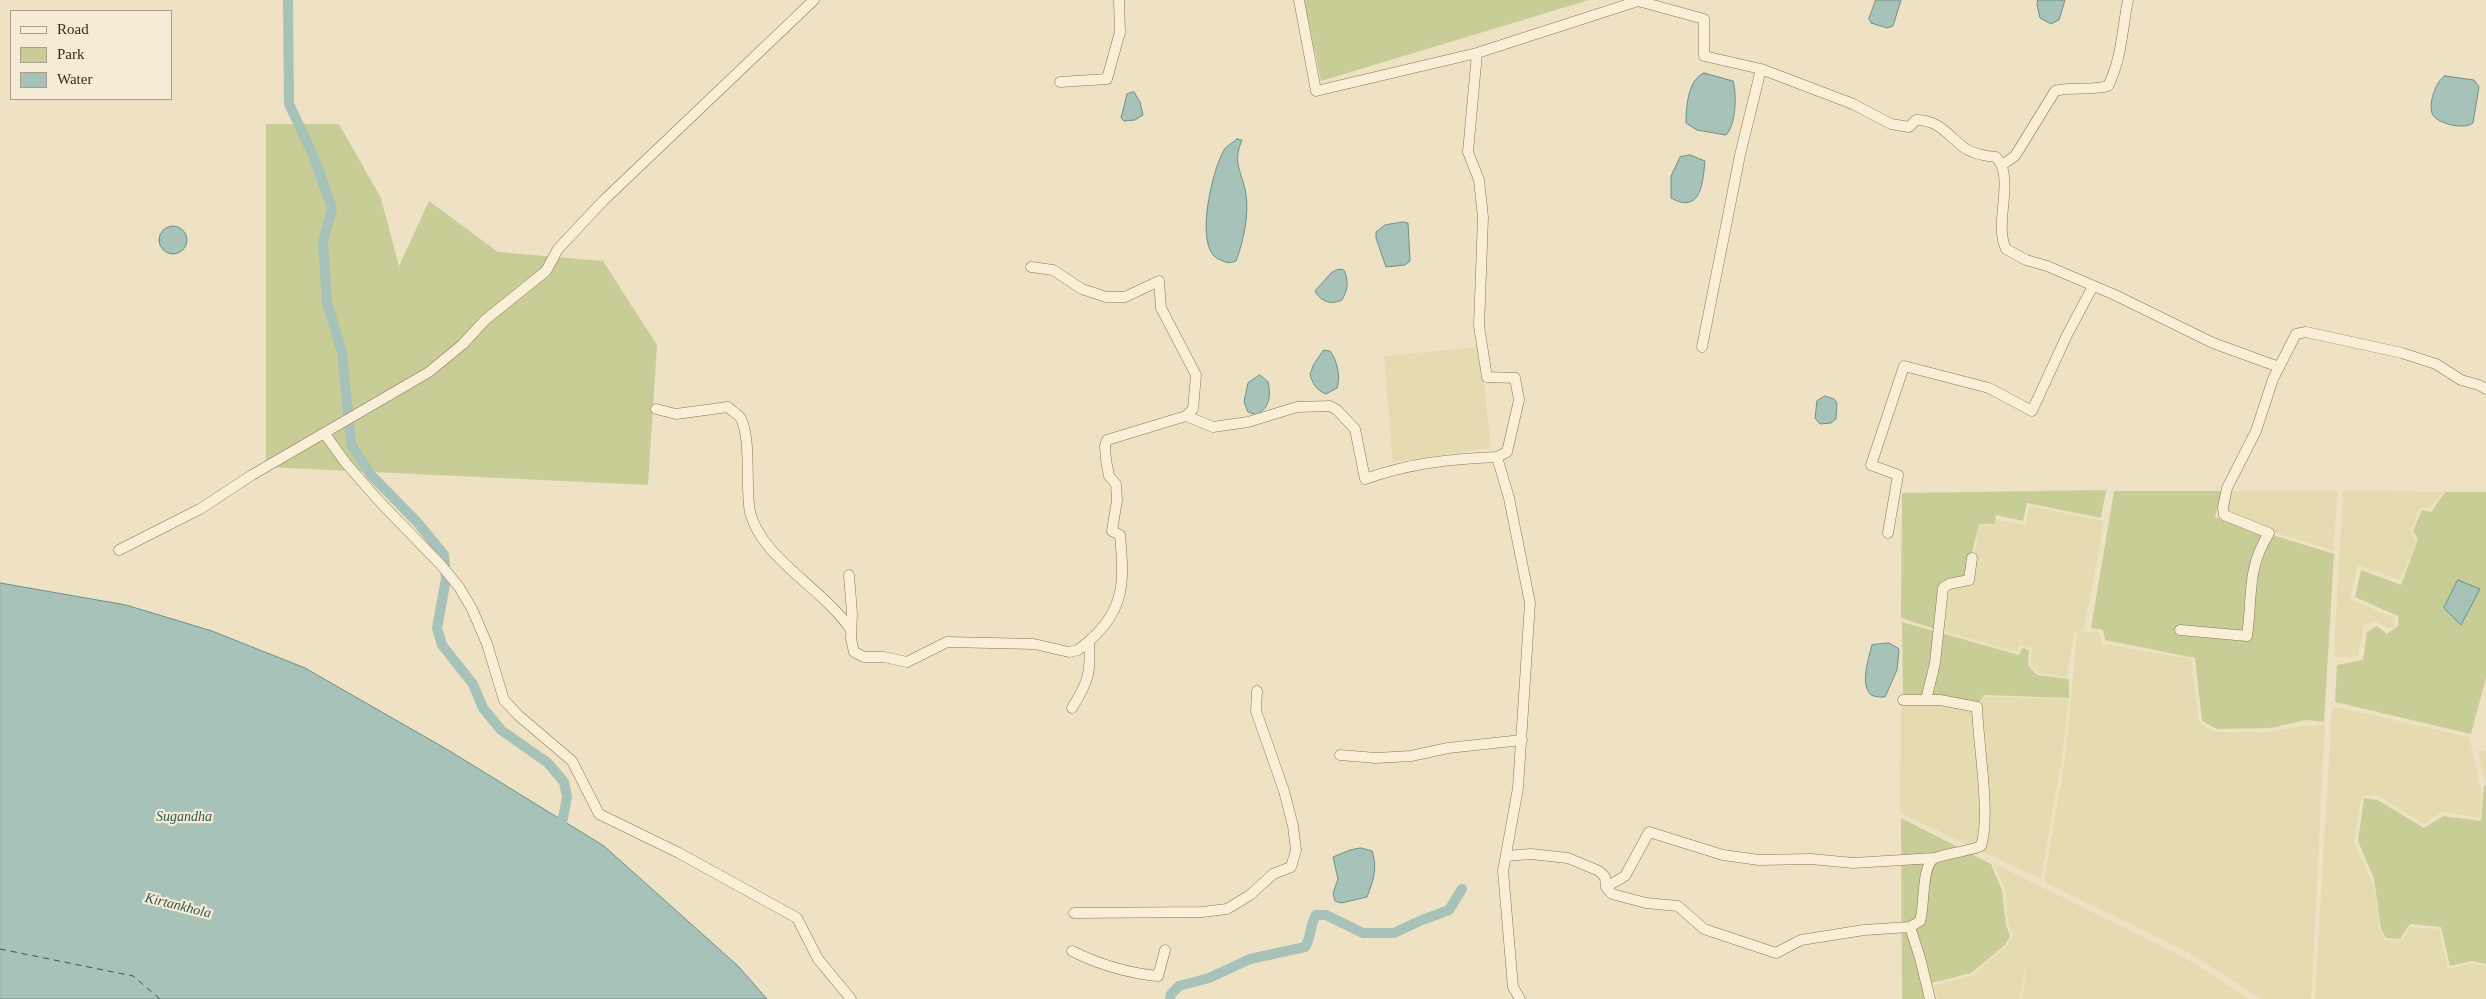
<!DOCTYPE html>
<style>
body{margin:0}
#map{position:relative;width:2486px;height:999px;overflow:hidden;background:#efe1c4;font-family:Georgia,serif}
canvas{display:block}
.legend{position:absolute;left:10px;top:10px;width:162px;height:90px;box-sizing:border-box;background:#f6ebd4;border:1px solid #aa9e8b;margin:0;padding:6px 9px;list-style:none;font-size:15px;color:#392b1e}
.legend li{display:flex;align-items:center;gap:10px;height:25px}
.legend b{width:25px;border:1px solid #aa9e8b}
</style>
<div id="map">
<canvas width="2486" height="999"></canvas>
<ul class="legend">
<li><b style="height:6px;background:#f9efd7"></b>Road</li>
<li><b style="height:14px;background:#c8cd98"></b>Park</li>
<li><b style="height:14px;background:#a6c2b9"></b>Water</li>
</ul>
</div>
<script>
const ctx = document.querySelector('canvas').getContext('2d');
ctx.lineJoin = 'round';
function fill(path, color) { ctx.fillStyle = color; ctx.fill(path, 'evenodd'); }
function trace(path, color, width, dash) { ctx.strokeStyle = color; ctx.lineWidth = width; ctx.lineCap = dash ? 'butt' : 'round'; ctx.setLineDash(dash || []); ctx.stroke(path); }
function write(font, color, halo, rows, align = 'center') {
  ctx.font = font + ' Georgia,serif'; ctx.lineWidth = 4.5; ctx.setLineDash([]); ctx.textBaseline = 'middle'; ctx.strokeStyle = halo; ctx.fillStyle = color; for (const [text, x, y, turn = 0] of rows) {
    ctx.save(); ctx.translate(x, y); ctx.rotate((+turn || 0) * Math.PI / 180); ctx.textAlign = isNaN(turn) ? turn : align; if (halo) ctx.strokeText(text, 0, 0); ctx.fillText(text, 0, 0); ctx.restore();
  }
}
fill(new Path2D(`
 M 1480,347 L 1491,448 L 1393,462 L 1384,356 Z
 M 2343,490 L 2443,492 L 2430,509 L 2421,507 L 2410,532 L 2417,542 L 2400,580 L 2358,565 L 2350,599 L 2395,618 L 2394,627 L 2387,628 L 2376,621 L 2364,625 L 2358,656 L 2337,658 L 2334,657 L 2335,632 Z
 M 2226,491 L 2338,491 L 2333,550 L 2218,516 Z
 M 2029,506 L 2104,521 L 2084,630 L 2074,632 L 2067,677 L 2039,673 L 2030,663 L 2032,648 L 2019,645 L 2018,652 L 1942,631 L 1946,590 L 1958,586 L 1970,585 L 1979,524 L 1993,526 L 1996,520 L 2026,525 Z
 M 2077,632 L 2099,632 L 2102,644 L 2191,659 L 2199,723 L 2215,732 L 2270,732 L 2299,726 L 2325,725 L 2311,999 L 2261,999 L 2186,951 L 2044,882 L 2066,753 Z
 M 1983,697 L 2054,698 L 2068,700 L 2063,752 L 2041,879 L 1900,813 L 1901,703 L 1940,703 L 1977,711 Z
 M 2332,706 L 2469,737 L 2482,794 L 2479,818 L 2442,811 L 2424,824 L 2379,796 L 2362,796 L 2354,841 L 2373,884 L 2378,910 L 2379,929 L 2385,940 L 2402,941 L 2410,927 L 2439,929 L 2448,969 L 2473,963 L 2486,967 L 2486,999 L 2315,999 Z
 M 2478,750 L 2486,751 L 2486,781 L 2485,781 Z
 M 1993,863 L 2187,959 L 2250,999 L 2022,999 L 2030,943 L 2020,999 L 1938,999 L 1934,986 L 1973,975 L 2007,946 L 2013,936 L 2008,923 L 2005,889 Z`), '#e4dbb1');
fill(new Path2D(`
 M 1304,0 L 1589,0 L 1321,81 Z
 M 266,124 L 339,124 L 381,198 L 399,266 L 429,201 L 498,252 L 603,261 L 657,345 L 648,485 L 266,467 Z
 M 2106,490 L 2101,518 L 2027,503 L 2023,521 L 1996,515 L 1995,524 L 1979,524 L 1966,577 L 1948,580 L 1935,629 L 1901,618 L 1902,493 Z
 M 2114,491 L 2223,491 L 2215,517 L 2334,554 L 2324,722 L 2306,720 L 2271,728 L 2217,729 L 2202,721 L 2195,658 L 2105,640 L 2103,630 L 2091,628 Z
 M 2445,492 L 2486,492 L 2486,678 L 2471,734 L 2335,702 L 2337,665 L 2363,660 L 2367,632 L 2377,626 L 2387,634 L 2398,626 L 2398,616 L 2355,597 L 2361,570 L 2401,585 L 2418,539 L 2413,531 L 2422,510 L 2431,512 Z
 M 1902,622 L 2019,655 L 2022,648 L 2029,650 L 2028,665 L 2037,675 L 2069,679 L 2069,698 L 1984,695 L 1977,706 L 1903,698 Z
 M 2484,785 L 2486,786 L 2486,964 L 2472,961 L 2450,966 L 2441,927 L 2410,924 L 2400,939 L 2386,938 L 2381,929 L 2374,879 L 2358,841 L 2364,798 L 2378,800 L 2424,828 L 2443,816 L 2481,821 Z
 M 1901,818 L 1991,864 L 2002,890 L 2006,925 L 2010,936 L 2005,945 L 1971,973 L 1932,983 L 1936,999 L 1902,999 Z`), '#c8cd98');
const water = new Path2D(`
 M 1876,0 L 1901,0 L 1893,26 L 1887,28 L 1871,23 L 1869,19 Z
 M 2038,0 L 2065,0 L 2059,20 L 2051,24 L 2040,18 L 2037,5 Z
 M 1704,73 L 1733,81 C 1737,94 1736,125 1726,135 L 1697,130 L 1686,123 C 1686,107 1688,79 1704,73 Z
 M 2445,76 L 2474,80 L 2479,87 L 2473,123 C 2465,130 2438,124 2433,115 C 2427,106 2436,80 2445,76 Z
 M 1134,92 L 1140,102 L 1143,115 L 1135,120 L 1124,121 L 1121,118 L 1127,94 Z
 M 1237,139 L 1242,140 C 1233,162 1240,168 1245,189 C 1250,211 1244,240 1236,261 C 1229,264 1225,262 1218,259 C 1194,246 1212,172 1223,152 C 1225,146 1233,143 1237,139 Z
 M 1690,155 L 1705,161 C 1703,182 1701,215 1671,198 L 1671,176 L 1680,157 Z
 M 1403,222 L 1408,223 L 1410,261 L 1405,265 L 1386,267 L 1376,238 L 1376,232 L 1385,225 Z
 M159 240a14 14 0 1 1 28 0a14 14 0 1 1-28 0Z
 M 1339,269 L 1344,270 C 1349,282 1348,289 1342,300 C 1331,305 1321,302 1315,291 L 1331,273 Z
 M 1324,350 L 1330,351 C 1337,359 1341,378 1337,388 L 1326,394 C 1317,391 1312,383 1310,374 L 1314,364 Z
 M 1260,375 L 1268,382 C 1271,396 1270,407 1257,415 L 1248,412 L 1244,402 L 1248,383 Z
 M 1825,396 L 1834,399 L 1837,403 L 1836,419 L 1831,423 L 1820,424 L 1815,418 L 1817,401 Z
 M 2458,580 L 2480,589 L 2461,625 L 2444,608 Z
 M 0,583 L 126,605 L 212,631 L 305,668 L 448,750 L 604,846 L 738,966 L 767,999 L 0,999 Z
 M 1889,643 L 1898,648 L 1899,651 L 1897,670 L 1885,697 C 1881,697 1873,697 1870,694 C 1860,682 1869,658 1872,645 Z
 M 1361,848 L 1372,851 C 1378,867 1373,882 1367,897 L 1341,903 L 1335,901 L 1333,893 L 1338,879 L 1333,857 L 1350,850 Z`);
fill(water, '#a6c2b9');
trace(water, '#6c9087', 1);
trace(new Path2D(`
 M 288,0 L 289,104 L 313,155 L 332,208 L 323,242 L 327,303 L 342,352 L 351,444 L 371,475 L 418,523 L 444,555 L 446,579 L 437,628 L 442,645 L 473,684 L 483,708 L 501,730 L 548,763 L 564,782 L 567,797 L 560,833
 M 1170,999 L 1171,994 L 1179,986 L 1209,978 L 1250,959 L 1305,947 C 1312,936 1309,927 1316,915 L 1326,915 L 1363,933 L 1394,933 L 1422,920 L 1449,910 L 1462,889`), '#a6c2b9', 10);
trace(new Path2D(`
 M 0,949 L 133,976 L 160,999`), '#2d5956', 1, [6, 5]);
const street = new Path2D(`
 M 1299,0 L 1316,91 L 1477,53 L 1468,152 L 1479,180 L 1483,217 L 1479,326 L 1487,377 L 1515,378 L 1519,400 L 1507,452 L 1497,457
 M 1477,53 L 1638,1 L 1704,19 L 1704,56 L 1761,69 L 1740,155 L 1702,347
 M 1761,69 L 1853,104 L 1891,124 L 1909,127 L 1916,120 C 1938,120 1946,133 1962,146 C 1971,154 1985,156 1996,157 C 2016,178 1993,223 2006,249 L 2026,260 L 2047,266 L 2115,295 L 2213,343 L 2279,367
 M 1060,82 L 1107,79 L 1120,32 L 1119,0
 M 2002,165 L 2015,156 L 2055,91 C 2072,86 2090,91 2108,86 C 2122,58 2122,30 2128,0
 M 1031,267 L 1053,270 L 1082,289 L 1106,297 L 1125,297 L 1159,281 L 1161,308 L 1196,375 L 1193,409 L 1186,416 L 1107,440 L 1105,446 L 1106,460 L 1109,476 L 1116,484 L 1117,500 L 1112,531 L 1120,535 C 1124,580 1126,609 1089,641 C 1091,672 1089,681 1072,708
 M 656,409 L 676,414 L 728,407 C 731,410 737,414 740,417 C 752,437 745,488 750,512 C 761,558 824,589 851,630
 M 1186,416 L 1213,427 L 1248,422 L 1297,407 L 1330,406 L 1337,410 L 1355,429 L 1365,479 C 1410,463 1450,459 1497,457 L 1509,498 L 1530,603 L 1518,788 L 1503,871 L 1513,987 L 1520,999
 M 325,434 L 345,462 L 379,501 L 441,565 L 459,587 L 472,609 L 487,644 L 504,700 L 518,715 L 572,761 L 599,814 L 679,853 L 797,918 L 818,959 L 851,999
 M 1888,533 L 1898,475 L 1871,465 L 1904,366 L 1989,388 L 2032,411 L 2067,335 L 2093,286
 M 119,550 L 200,509 L 252,475 L 429,372 L 463,344 L 485,320 L 546,271 L 558,249 L 603,201 L 814,0
 M 849,575 L 852,613 L 851,639 L 854,652 L 864,657 L 884,657 L 907,662 L 947,642 L 1034,644 L 1069,652 L 1078,650 L 1089,641
 M 2180,630 L 2247,636 C 2253,595 2246,570 2269,533 L 2224,515 L 2223,507 L 2227,488 L 2256,431 L 2273,379 L 2296,334 L 2306,332 L 2402,353 L 2436,364 L 2461,380 L 2479,385 L 2486,389
 M 1903,700 L 1940,700 L 1977,707 C 1978,743 1991,816 1981,846 C 1967,852 1946,853 1935,858 C 1921,864 1925,907 1920,921 L 1910,927 L 1920,958 L 1930,999
 M 1926,700 L 1935,663 L 1943,588 L 1949,584 L 1969,580 L 1972,558
 M 1340,755 L 1376,758 L 1411,756 L 1448,748 L 1522,740
 M 1506,856 L 1531,854 L 1568,858 L 1599,871 L 1605,877 L 1606,887 L 1612,894 L 1646,903 L 1678,906 L 1704,929 L 1776,953 L 1801,940 L 1864,930 L 1910,927
 M 1606,887 L 1625,876 L 1649,832 L 1723,855 L 1759,860 L 1811,859 L 1853,863 L 1935,858
 M 1074,913 L 1202,912 L 1227,909 L 1250,895 L 1273,874 L 1291,867 L 1296,850 L 1293,826 L 1284,791 L 1256,711 L 1257,691
 M 1072,951 C 1100,965 1127,973 1158,976 L 1165,950`);
trace(street, '#8a735a', 11);
trace(street, '#f9efd7', 10);
write('italic 14px', '#2d5956', '#f6ebd4', [
 ["Sugandha",184,817],
 ["Kirtankhola",178,906,14]
]);
</script>
